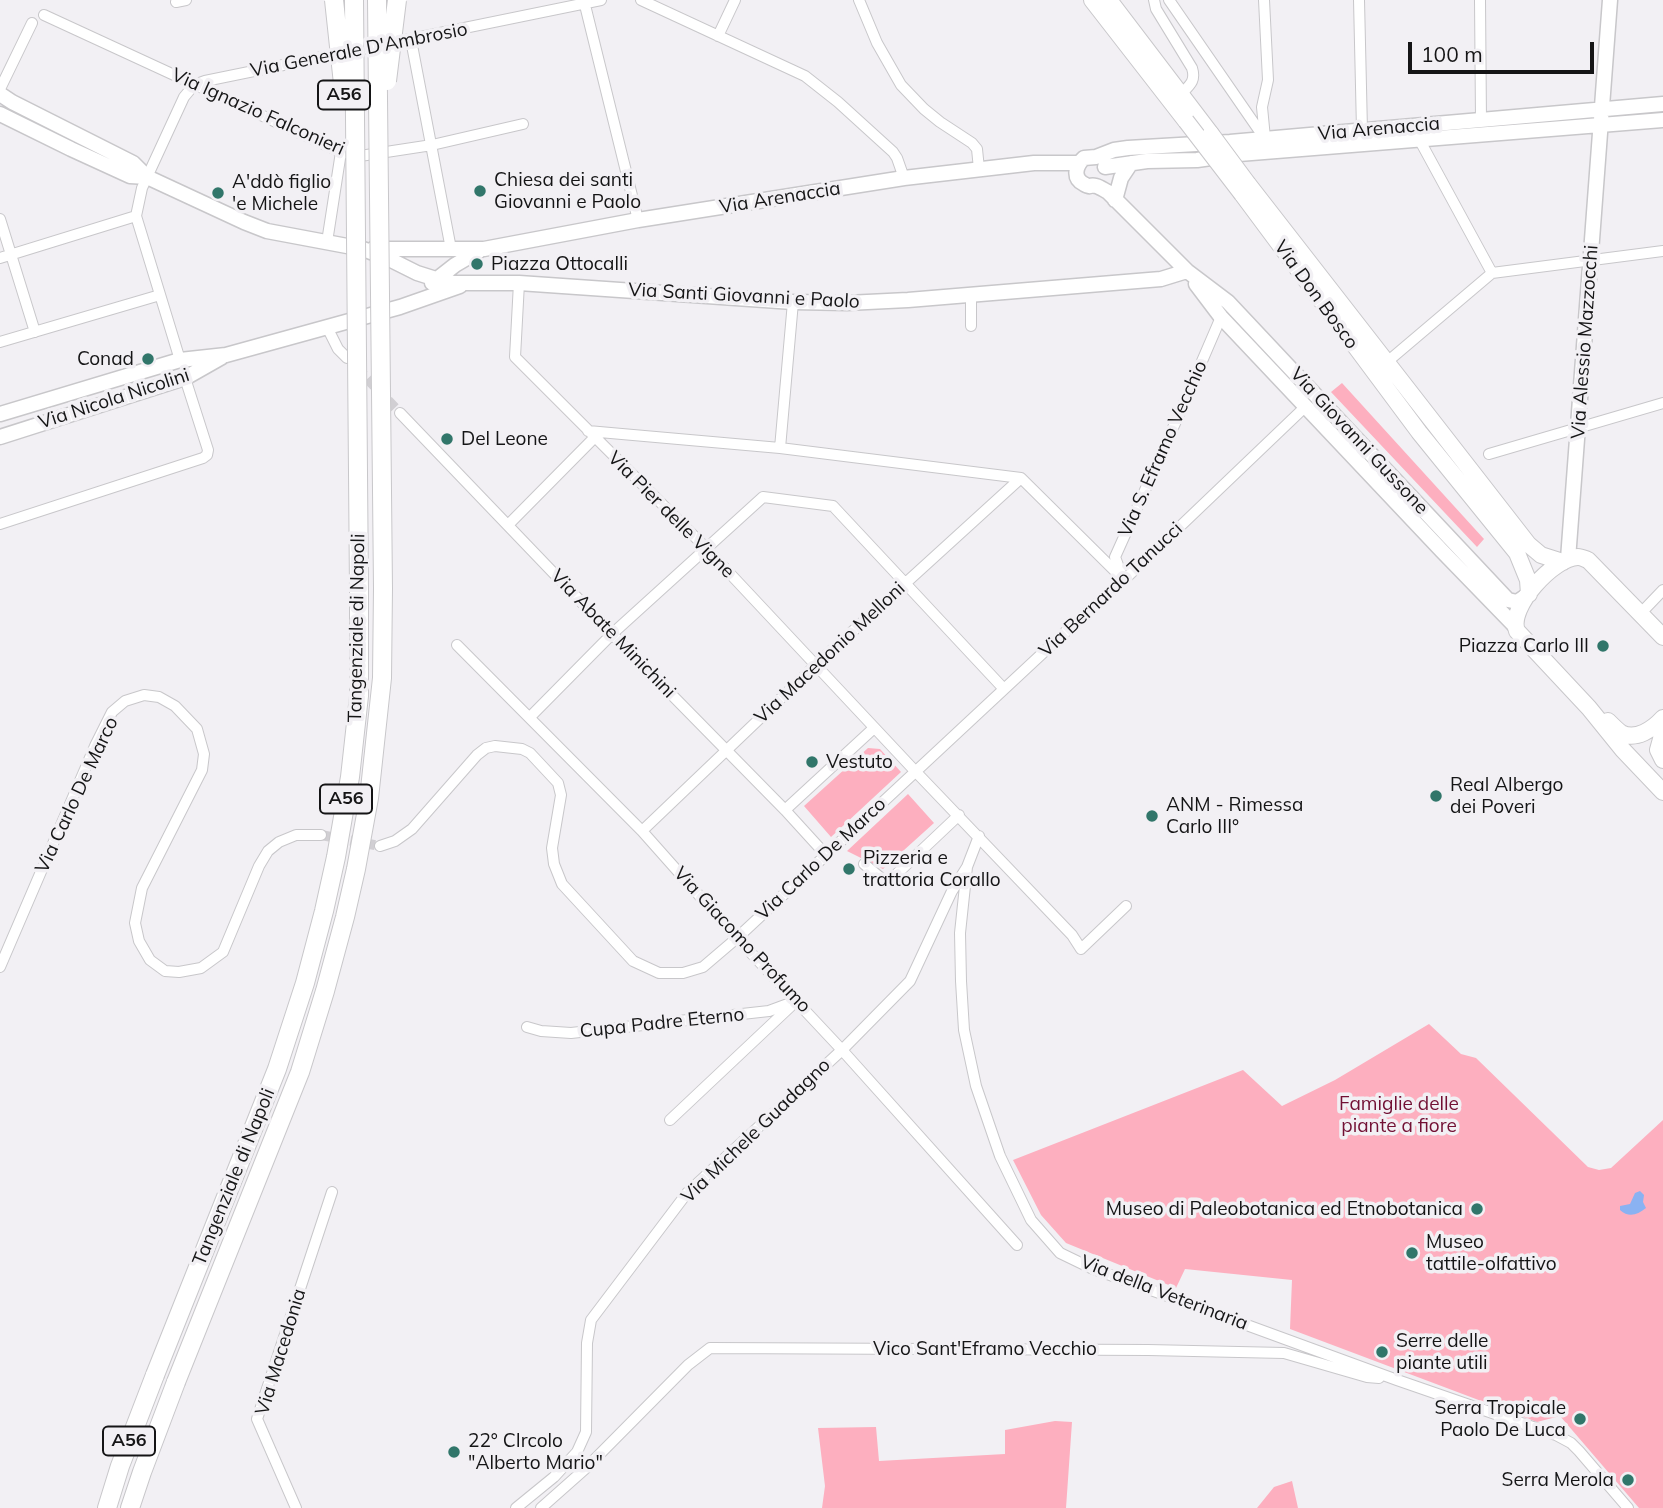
<!DOCTYPE html>
<meta charset="utf-8">
<style>
body{margin:0}
#map{position:relative;width:1663px;height:1508px;overflow:hidden;background:#f2f0f4;font-family:Mulish,sans-serif}
canvas{display:block}
.scale{position:absolute;left:1408px;top:42px;width:186px;height:32px;box-sizing:border-box;border:4px solid #151516;border-top:0;padding-left:9px;font-size:21px;line-height:24px;white-space:nowrap;color:#151516;-webkit-text-stroke:5px #f2f0f4;paint-order:stroke}
</style>
<div id="map">
<canvas width="1663" height="1508"></canvas>
<div class="scale">100 m</div>
</div>
<script>
const ctx = document.querySelector('canvas').getContext('2d');
ctx.lineJoin = 'round';
function fill(path, color) { ctx.fillStyle = color; ctx.fill(path, 'evenodd'); }
function trace(path, color, width, dash) { ctx.strokeStyle = color; ctx.lineWidth = width; ctx.lineCap = dash ? 'butt' : 'round'; ctx.setLineDash(dash || []); ctx.stroke(path); }
function write(font, color, halo, rows, align = 'center') {
  ctx.font = font + ' Mulish,sans-serif'; ctx.lineWidth = 7; ctx.setLineDash([]); ctx.textBaseline = 'middle'; ctx.strokeStyle = halo; ctx.fillStyle = color; for (const [text, x, y, turn = 0] of rows) {
    ctx.save(); ctx.translate(x, y); ctx.rotate((+turn || 0) * Math.PI / 180); ctx.textAlign = isNaN(turn) ? turn : align; if (halo) ctx.strokeText(text, 0, 0); ctx.fillText(text, 0, 0); ctx.restore();
  }
}
fill(new Path2D(`
 M 1342,383 L 1484,539 L 1477,547 L 1331,392 Z
 M 868,748 L 880,749 L 901,772 L 831,837 L 804,806 Z
 M 908,794 L 934,823 L 883,869 L 847,851 Z
 M 1429,1024 L 1461,1054 L 1476,1058 L 1588,1167 L 1599,1170 L 1611,1168 L 1663,1120 L 1663,1508 L 1639,1508 L 1560,1416 L 1537,1422 L 1290,1329 L 1292,1280 L 1185,1269 L 1176,1288 L 1066,1243 L 1041,1215 L 1013,1160 L 1243,1070 L 1282,1106 L 1335,1080 Z
 M 1055,1421 L 1072,1422 L 1066,1508 L 822,1508 L 825,1486 L 818,1428 L 876,1427 L 879,1461 L 1005,1454 L 1005,1430 Z
 M 1292,1481 L 1298,1508 L 1257,1508 L 1274,1487 Z`), '#fdafbf');
fill(new Path2D(`
 M 1640,1191 L 1644,1195 L 1643,1202 L 1646,1208 C 1637,1215 1629,1218 1620,1210 L 1620,1206 L 1630,1204 L 1635,1193 Z`), '#8ab2f2');
trace(new Path2D(`
 M 357,368 L 400,413
 M 321,835 L 380,846`), '#d1cfd3', 10, [10, 5]);
const street = new Path2D(`
 M 641,0 L 805,76 L 838,102 L 893,152 L 897,158 L 904,178
 M 859,0 L 877,43 L 901,85 L 924,109 L 940,122 L 972,143 L 977,149 L 979,169
 M 1154,0 L 1156,9 L 1192,68 C 1196,81 1190,85 1181,94
 M 1169,0 L 1265,139
 M 1264,0 L 1268,80 L 1262,107 L 1265,138
 M 1359,0 L 1362,130
 M 1480,0 L 1481,120
 M 584,1 L 638,220
 M 176,2 L 186,0
 M 44,15 L 341,152 L 360,156 L 432,145 L 523,124
 M 718,36 L 735,0
 M 411,40 L 451,249
 M 0,89 L 32,23
 M 1419,139 L 1492,273
 M 0,219 L 35,332
 M 327,242 L 341,152
 M 0,258 L 136,216
 M 519,283 L 515,357 L 706,548 L 915,771 L 1072,935 L 1081,949 L 1126,906
 M 971,326 L 971,294
 M 327,327 L 338,349 L 347,358
 M 0,342 L 160,295
 M 180,360 L 136,216 L 142,188 L 184,97 L 194,85 L 205,81 L 601,0
 M 1387,362 L 1492,273 L 1663,251
 M 400,413 L 612,634 L 785,810 L 826,855
 M 588,431 L 780,448 L 1021,478 L 1124,580
 M 780,448 L 793,302
 M 1489,454 L 1663,403
 M 0,524 L 203,458 L 207,455 L 208,450 L 185,378
 M 508,525 L 595,437
 M 1122,576 L 1115,557 L 1181,410 L 1221,317
 M 1640,614 L 1663,590
 M 457,645 L 642,831 L 737,938 L 842,1050 L 1017,1245
 M 530,717 L 612,634 L 763,497 L 833,506 L 1004,689
 M 785,810 L 874,728
 M 642,831 L 820,661 L 1021,478
 M 380,846 L 395,841 L 412,829 L 477,755 L 486,748 L 495,746 L 522,749 L 530,753 L 558,783 L 561,795 L 552,848 L 554,864 L 562,884 L 633,961 L 659,973 L 683,973 L 703,967 L 737,938 L 1075,623 L 1124,580 L 1305,407
 M 864,864 L 887,883 L 959,815
 M 967,867 L 960,933 L 961,981 L 964,1030 L 976,1086 L 1000,1156 L 1031,1220 L 1060,1253 L 1091,1268 L 1397,1380 L 1556,1435 L 1571,1443 L 1579,1451 L 1628,1508
 M 0,967 L 95,746 L 112,712 L 125,701 L 144,695 L 159,697 L 175,706 L 197,729 L 204,754 L 202,770 L 142,888 L 135,923 L 139,941 L 150,960 L 165,971 L 179,972 L 201,968 L 223,952 L 259,866 L 268,851 L 279,842 L 296,835 L 321,835
 M 527,1027 L 541,1031 L 571,1033 L 769,1011 L 796,1001
 M 670,1120 L 791,1006
 M 296,1508 L 257,1419 L 332,1192
 M 516,1508 L 554,1477 L 577,1452 L 586,1432 L 587,1343 L 591,1320 L 687,1193 L 842,1050 L 910,981 L 952,891 L 967,867 L 979,836
 M 541,1508 L 585,1469 L 688,1365 L 710,1348 L 1148,1350 L 1284,1353 L 1367,1377 L 1379,1378`);
const secondary = new Path2D(`
 M 0,94 L 12,102 L 133,163 L 147,177 L 244,222 L 267,231 L 363,249 L 389,259 L 417,273 L 436,279 L 454,283 L 519,283 L 793,302 L 847,303 L 908,300 L 1161,279 L 1187,271
 M 0,114 L 71,149 L 130,176 L 147,177
 M 1105,167 L 1147,161 L 1197,160 L 1239,154 L 1663,120
 M 1115,200 L 1121,178 L 1131,163
 M 373,249 L 484,249 L 638,220 L 904,178 L 1034,163 L 1078,163
 M 432,283 L 455,265 L 479,251
 M 1196,284 L 1221,317 L 1442,551 L 1515,626
 M 0,414 L 180,360 L 226,355 L 400,307 L 460,286
 M 0,437 L 185,378 L 222,357
 M 1568,559 L 1610,0
 M 1529,594 L 1517,602 L 1508,600 L 1228,302 L 1187,271 L 1108,192 C 1104,190 1100,187 1096,186 C 1088,184 1092,189 1084,184 C 1072,178 1076,165 1084,158 L 1096,157 L 1114,150 L 1128,148 L 1230,142 L 1663,104`);
const primary = new Path2D(`
 M 1092,0 L 1186,121
 M 1109,0 L 1211,134
 M 1248,184 L 1528,544 L 1541,555 L 1563,562
 M 1242,194 L 1419,432 L 1517,553 L 1528,580 L 1529,594
 M 1663,637 L 1588,560 C 1585,559 1581,557 1578,557 C 1554,557 1507,608 1517,631 L 1589,708 L 1623,750 L 1663,792
 M 1608,721 C 1612,725 1617,730 1621,733 C 1636,741 1653,729 1663,718
 M 1663,732 L 1658,750 L 1663,760`);
const highway = new Path2D(`
 M 107,1508 L 120,1466 L 155,1375
 M 130,1508 L 142,1472 L 176,1382`);
trace(street, '#c8c7ca', 12);
trace(secondary, '#c8c7ca', 17);
trace(primary, '#c8c7ca', 18);
trace(highway, '#c8c7ca', 20);
trace(street, '#fff', 10);
trace(secondary, '#fff', 14);
trace(primary, '#fff', 16);
trace(highway, '#fff', 18);
const primaryBridge = new Path2D(`
 M 1186,121 L 1242,194
 M 1211,134 L 1248,184`);
const highwayBridge = new Path2D(`
 M 334,0 L 344,93
 M 387,81 L 397,0
 M 155,1375 L 277,1069 L 305,983 L 324,911 L 336,857 L 350,777 L 359,696 L 359,591 L 354,0
 M 176,1382 L 300,1072 L 325,991 L 345,917 L 356,869 L 369,798 L 382,678 L 383,588 L 377,0`);
trace(primaryBridge, '#c8c7ca', 18, []);
trace(highwayBridge, '#c8c7ca', 20, []);
trace(primaryBridge, '#fff', 16);
trace(highwayBridge, '#fff', 18);
for (const [x, y, r, color] of [
 [480,191,7,"#31766a"],
 [218,193,7,"#31766a"],
 [477,264,7,"#31766a"],
 [148,359,7,"#31766a"],
 [447,439,7,"#31766a"],
 [1603,646,7,"#31766a"],
 [812,762,7,"#31766a"],
 [1436,796,7,"#31766a"],
 [1152,816,7,"#31766a"],
 [849,869,7,"#31766a"],
 [1477,1209,7,"#31766a"],
 [1412,1253,7,"#31766a"],
 [1382,1352,7,"#31766a"],
 [1580,1419,7,"#31766a"],
 [454,1452,7,"#31766a"],
 [1628,1480,7,"#31766a"]
]) { const dot = new Path2D(); dot.arc(x, y, r, 0, 2 * Math.PI); ctx.fillStyle = color; ctx.fill(dot); trace(dot, '#f2f0f4', 2.5); }
for (const [x, y, w] of [
 [344,95,52],
 [346,799,52],
 [129,1441,52]
]) { const box = new Path2D(); box.roundRect(x - w / 2, y - 14.5, w, 29, 5); ctx.fillStyle = '#f2f0f4'; ctx.fill(box); trace(box, '#151516', 2); }
write('bold 18px', '#151516', null, [
 ["A56",344,95],
 ["A56",346,799],
 ["A56",129,1441]
]);
write('19px', '#151516', '#f2f0f4', [
 ["Via Generale D'Ambrosio",359,50,-11],
 ["Via Ignazio Falconieri",258,112,24],
 ["Via Arenaccia",1379,129,-5],
 ["Via Arenaccia",780,198,-9],
 ["Via Don Bosco",1316,295,54],
 ["Via Santi Giovanni e Paolo",744,296,3],
 ["Via Alessio Mazzocchi",1585,342,-86],
 ["Via Nicola Nicolini",114,399,-18],
 ["Via Giovanni Gussone",1359,441,47],
 ["Via S. Eframo Vecchio",1163,449,-66],
 ["Via Pier delle Vigne",671,515,45],
 ["Via Bernardo Tanucci",1111,590,-43],
 ["Tangenziale di Napoli",357,628,-89],
 ["Via Abate Minichini",613,634,46],
 ["Via Macedonio Melloni",830,653,-43],
 ["Via Carlo De Marco",77,795,-65],
 ["Via Carlo De Marco",821,859,-43],
 ["Via Giacomo Profumo",742,940,47],
 ["Cupa Padre Eterno",662,1023,-6],
 ["Via Michele Guadagno",756,1131,-44],
 ["Tangenziale di Napoli",234,1177,-68],
 ["Via della Veterinaria",1164,1293,21],
 ["Vico Sant'Eframo Vecchio",985,1349],
 ["Via Macedonia",281,1352,-73]
]);
write('19px', '#151516', '#f2f0f4', [
 ["Chiesa dei santi",494,180],
 ["Giovanni e Paolo",494,202],
 ["A'ddò figlio",232,182],
 ["'e Michele",232,204],
 ["Piazza Ottocalli",491,264],
 ["Conad",134,359,"right"],
 ["Del Leone",461,439],
 ["Piazza Carlo III",1589,646,"right"],
 ["Vestuto",826,762],
 ["Real Albergo",1450,785],
 ["dei Poveri",1450,807],
 ["ANM - Rimessa",1166,805],
 ["Carlo III°",1166,827],
 ["Pizzeria e",863,858],
 ["trattoria Corallo",863,880],
 ["Museo di Paleobotanica ed Etnobotanica",1463,1209,"right"],
 ["Museo",1426,1242],
 ["tattile-olfattivo",1426,1264],
 ["Serre delle",1396,1341],
 ["piante utili",1396,1363],
 ["Serra Tropicale",1566,1408,"right"],
 ["Paolo De Luca",1566,1430,"right"],
 ["22° CIrcolo",468,1441],
 ["\"Alberto Mario\"",468,1463],
 ["Serra Merola",1614,1480,"right"]
], 'left');
write('19px', '#721034', '#f2f0f4', [
 ["Famiglie delle",1399,1104],
 ["piante a fiore",1399,1126]
]);
</script>
